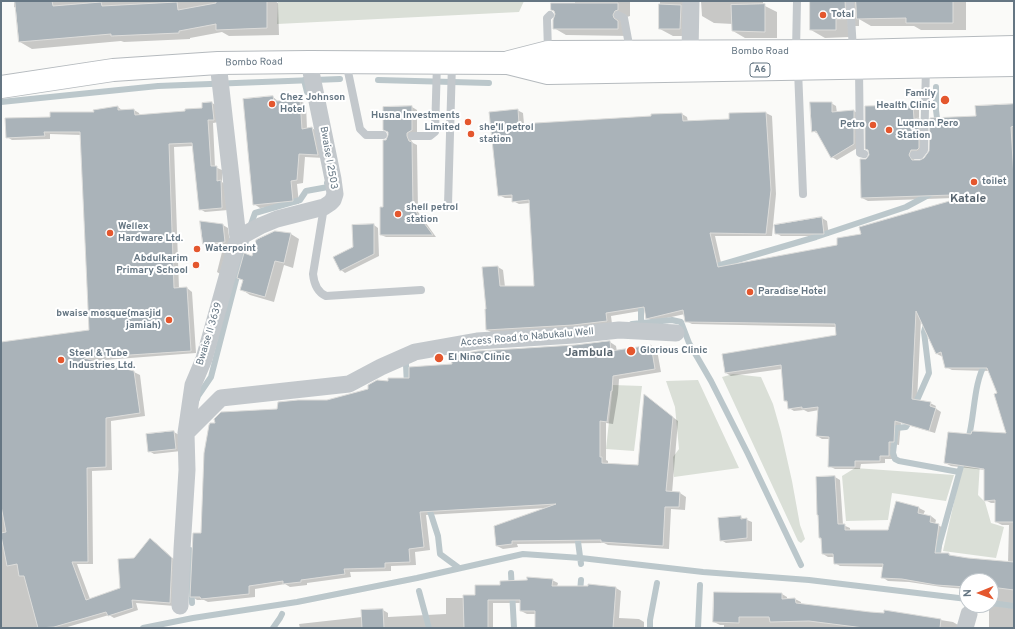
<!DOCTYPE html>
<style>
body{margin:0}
#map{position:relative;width:1015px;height:629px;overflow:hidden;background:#fafaf8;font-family:Overpass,sans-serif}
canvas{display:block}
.frame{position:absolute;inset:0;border:2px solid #657683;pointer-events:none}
.north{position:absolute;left:959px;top:573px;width:40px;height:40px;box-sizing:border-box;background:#fff;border:1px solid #c1c8cd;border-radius:50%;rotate:269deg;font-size:11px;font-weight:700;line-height:16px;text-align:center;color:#657683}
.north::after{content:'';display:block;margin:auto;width:14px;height:18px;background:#e4572e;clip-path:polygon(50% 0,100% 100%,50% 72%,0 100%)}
</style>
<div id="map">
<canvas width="1015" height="629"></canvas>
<div class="frame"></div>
<div class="north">N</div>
</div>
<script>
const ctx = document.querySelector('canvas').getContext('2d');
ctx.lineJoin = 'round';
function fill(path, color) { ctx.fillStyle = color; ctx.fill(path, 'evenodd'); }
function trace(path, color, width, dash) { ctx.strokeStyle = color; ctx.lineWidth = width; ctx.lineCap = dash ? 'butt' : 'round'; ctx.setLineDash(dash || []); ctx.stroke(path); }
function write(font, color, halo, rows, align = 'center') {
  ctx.font = font + ' Overpass,sans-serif'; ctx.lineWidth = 4; ctx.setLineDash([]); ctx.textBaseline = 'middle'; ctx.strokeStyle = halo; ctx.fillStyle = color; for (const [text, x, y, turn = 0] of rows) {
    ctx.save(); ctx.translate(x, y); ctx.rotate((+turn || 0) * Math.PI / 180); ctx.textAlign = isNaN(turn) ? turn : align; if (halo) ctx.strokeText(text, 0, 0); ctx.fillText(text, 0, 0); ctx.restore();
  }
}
fill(new Path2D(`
 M 278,1 L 524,1 L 519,12 L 277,24 Z
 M 733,374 L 761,377 L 773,404 L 781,432 L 792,481 L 800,525 L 803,533 L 805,539 L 801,543 L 798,541 L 722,377 Z
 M 698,380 L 739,468 L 674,477 L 673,457 L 679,449 L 675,407 L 666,381 Z
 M 613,385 L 642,386 L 634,451 L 606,449 Z
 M 963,462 L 980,463 L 978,495 L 985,502 L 991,523 L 1004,527 L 996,558 L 943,551 Z
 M 855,468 L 954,475 L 946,501 L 892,493 L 888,520 L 846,521 L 842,476 Z`), '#dadfd7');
fill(new Path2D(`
 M 14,1 L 275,1 L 278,3 L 279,35 L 229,36 L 222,32 L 190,38 L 190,39 L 124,42 L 121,41 L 32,49 L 20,42 L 17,8 L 14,7 Z
 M 575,1 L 630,1 L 630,16 L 627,17 L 626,27 L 630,29 L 630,36 L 566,35 L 554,28 L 575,4 Z
 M 660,1 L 697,1 L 693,36 L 673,36 L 660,29 Z
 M 701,1 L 763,1 L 763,5 L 777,12 L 777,38 L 745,38 L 733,31 L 733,24 L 714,23 L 702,16 Z
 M 811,1 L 966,1 L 966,30 L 921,30 L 914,26 L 871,26 L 859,19 L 859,26 L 849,26 L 849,37 L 825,38 L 811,30 Z
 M 273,97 L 279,102 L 300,101 L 306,104 L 307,129 L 312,128 L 318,132 L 324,158 L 305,157 L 303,183 L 297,184 L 299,204 L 260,208 L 254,204 Z
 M 212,103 L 218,106 L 219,122 L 213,123 L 215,167 L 222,170 L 222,182 L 226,185 L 228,210 L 205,212 L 200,209 L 193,146 L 174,147 L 179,289 L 187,288 L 192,292 L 196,353 L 91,361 L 134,372 L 140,375 L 145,416 L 111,421 L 112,470 L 92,471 L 93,564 L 77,564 L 90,599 L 121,588 L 134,559 L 150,540 L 156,543 L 177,562 L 175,606 L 136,603 L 138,610 L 114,618 L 109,615 L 64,628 L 1,628 L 1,343 L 90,331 L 81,135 L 50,134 L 50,139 L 12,140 L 7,137 L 51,118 L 95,113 L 118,107 L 123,111 L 134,110 L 139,113 L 140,116 L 203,109 L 203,104 Z
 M 831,103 L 836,106 L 837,113 L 854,111 L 859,114 L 859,147 L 837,160 L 832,157 L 818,134 L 813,131 Z
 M 1014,105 L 1014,628 L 989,628 L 989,605 L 991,605 L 991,581 L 967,581 L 967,590 L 965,589 L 942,587 L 909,582 L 888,581 L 882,577 L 883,567 L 840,566 L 835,563 L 834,557 L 828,557 L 823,554 L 822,539 L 820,538 L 835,477 L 840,480 L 843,525 L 850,528 L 850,531 L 889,531 L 896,502 L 919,508 L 925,511 L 923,515 L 931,516 L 936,520 L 935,524 L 944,528 L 941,554 L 949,554 L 953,557 L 1008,563 L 1009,525 L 1002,525 L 996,522 L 996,503 L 991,503 L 985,500 L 985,470 L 951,466 L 945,463 L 972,435 L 1007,434 L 999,394 L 989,371 L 952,370 L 946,367 L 943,357 L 937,354 L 921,319 L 917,401 L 930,403 L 936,406 L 935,408 L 941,412 L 935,433 L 901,423 L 899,445 L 894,444 L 894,459 L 885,459 L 885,463 L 861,464 L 860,469 L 835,469 L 829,466 L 830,439 L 822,439 L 817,436 L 819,410 L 808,412 L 804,410 L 794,411 L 789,408 L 788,402 L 785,401 L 782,369 L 731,376 L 726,373 L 837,336 L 836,327 L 692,324 L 686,321 L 685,314 L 653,321 L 647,318 L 646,310 L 611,316 L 612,324 L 493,333 L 487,330 L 487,310 L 498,267 L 503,270 L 505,287 L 535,287 L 530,203 L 519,204 L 513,201 L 513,198 L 505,198 L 499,195 L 517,110 L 523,113 L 524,124 L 652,117 L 682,114 L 687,117 L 688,122 L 730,120 L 730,114 L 766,113 L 772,116 L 776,194 L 772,236 L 715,236 L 722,267 L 838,246 L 954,201 L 954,198 L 868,201 L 862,198 L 866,160 L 870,155 L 866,107 L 913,106 L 919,109 L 919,119 L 924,123 L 924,151 L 916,153 L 914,159 L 915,161 L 920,162 L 977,117 Z
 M 412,107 L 417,110 L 417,133 L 412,136 L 411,140 L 413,143 L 417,145 L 418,212 L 436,237 L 386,237 L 381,235 L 384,208 L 387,140 Z
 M 822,218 L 827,221 L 829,236 L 781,236 L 776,233 Z
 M 223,225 L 228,228 L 230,244 L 208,247 L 203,244 Z
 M 374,225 L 378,228 L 379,256 L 345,273 L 341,270 Z
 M 291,234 L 299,239 L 293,268 L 284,265 L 274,302 L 250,295 L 241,289 L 244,281 L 238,278 L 253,257 Z
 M 223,248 L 229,251 L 222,275 L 217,272 Z
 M 610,342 L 616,346 L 617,352 L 651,346 L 657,350 L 661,372 L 619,379 L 618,394 L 613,424 L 606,423 L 606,460 L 608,461 L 608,464 L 639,466 L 645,396 L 678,421 L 672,493 L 680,493 L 686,497 L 685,510 L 671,509 L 669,549 L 608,545 L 604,543 L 517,544 L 518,547 L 503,549 L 497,546 L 547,508 L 426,515 L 430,550 L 415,552 L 416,565 L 391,566 L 391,571 L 350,572 L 351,577 L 307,583 L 307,585 L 290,587 L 285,584 L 255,589 L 255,597 L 208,602 L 204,600 L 197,600 L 191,596 L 202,534 L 278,410 L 327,401 L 369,390 L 389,382 L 410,379 L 453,365 L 575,346 Z
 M 174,432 L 179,435 L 181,451 L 154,454 L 149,451 L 148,435 Z
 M 740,517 L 752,522 L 752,541 L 726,543 L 721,540 Z
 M 552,580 L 558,583 L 557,587 L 616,588 L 621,591 L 619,618 L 639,619 L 644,622 L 644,628 L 536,628 L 536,614 L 527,614 L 521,611 L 521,603 L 493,603 L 493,628 L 300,628 L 299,624 L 362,617 L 383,610 L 388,613 L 388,617 L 446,614 L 446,598 L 464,598 L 476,596 L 501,586 Z
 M 782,594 L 787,597 L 787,599 L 795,599 L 801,602 L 801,605 L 885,614 L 885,611 L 953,622 L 958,625 L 958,628 L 724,628 L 724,625 L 720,625 L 714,622 Z`), '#0003');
trace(new Path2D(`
 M 304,80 L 307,92
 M 378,80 L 489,83
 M 936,87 L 936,110 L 938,126
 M 1,102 L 158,86 L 340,79
 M 250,227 L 255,213 L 300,200 L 306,191 L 328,187 L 327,183
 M 710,268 L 816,237 L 906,207 L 934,192
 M 639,300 L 641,309 L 641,322
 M 632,324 L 672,320 L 681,322 L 689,343 L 711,381 L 748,454 L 801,565
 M 406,365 L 407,385
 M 197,399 L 198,396 L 211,377 L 246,241
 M 914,407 L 929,373 L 924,332 L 925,328 L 929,325
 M 910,417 L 909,422 L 906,427 L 896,428 L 893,453 L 895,459 L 899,461 L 959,472
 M 968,440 C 975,416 973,383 986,362
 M 428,505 L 438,536 L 440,554 L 459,568
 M 577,534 L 581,564
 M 190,550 L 192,603
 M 935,560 L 963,459
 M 511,573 L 514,628
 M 419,591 L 429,628
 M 580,592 L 581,580
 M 991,603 L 1014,606
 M 143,628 L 193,618 L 297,602 L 417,578 L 523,554 L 581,558 L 703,572 L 809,580 L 967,599
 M 273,628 L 280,618 L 282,614
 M 650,628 L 650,620 L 657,583
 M 698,628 L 700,585`), '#bbc7cb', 6);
const building = new Path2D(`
 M 15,1 L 52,1 L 53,6 L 101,2 L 102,6 L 177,2 L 178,10 L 216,3 L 216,1 L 267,1 L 267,28 L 216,30 L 216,24 L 179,31 L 179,33 L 111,36 L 111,34 L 19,42 Z
 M 810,1 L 845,1 L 846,19 L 836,19 L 836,30 L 810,30 Z
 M 856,1 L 953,1 L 953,23 L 906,23 L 906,18 L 857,19 Z
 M 551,3 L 618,3 L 618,10 L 615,11 L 613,15 L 614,18 L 618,21 L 618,29 L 553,29 L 553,20 L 555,14 L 554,11 L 551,10 Z
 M 659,4 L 681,5 L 680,29 L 659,29 Z
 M 765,4 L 765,32 L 732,31 L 731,5 Z
 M 273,96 L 274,101 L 300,100 L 302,129 L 312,127 L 318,155 L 299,154 L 297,180 L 291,181 L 293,201 L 253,205 L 243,99 Z
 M 212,102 L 214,120 L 208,120 L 211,166 L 217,166 L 217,181 L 221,180 L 222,208 L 199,210 L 192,143 L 169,144 L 174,288 L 187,287 L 191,351 L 84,358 L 134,371 L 140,413 L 106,418 L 106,467 L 87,468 L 88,562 L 72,562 L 86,600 L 120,588 L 118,559 L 134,558 L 150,538 L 172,558 L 170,603 L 132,600 L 133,608 L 108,616 L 106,612 L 54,627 L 38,628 L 24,576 L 19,576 L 17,564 L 7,566 L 1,536 L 1,533 L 6,532 L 1,506 L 1,342 L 89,330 L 80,132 L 44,132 L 45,136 L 6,138 L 5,118 L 50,117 L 50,112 L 94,112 L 93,110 L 118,106 L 118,110 L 134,109 L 135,115 L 185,111 L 185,109 L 202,108 L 202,103 Z
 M 810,102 L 832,102 L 832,112 L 854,110 L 854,144 L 831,158 L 816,131 L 812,132 Z
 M 1014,104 L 1014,126 L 1011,127 L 1014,178 L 1014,522 L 995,522 L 995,500 L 984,501 L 984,469 L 944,463 L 948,432 L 971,434 L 972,431 L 1006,433 L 994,394 L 997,393 L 987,368 L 945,368 L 941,352 L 936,354 L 916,311 L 912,397 L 912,399 L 931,402 L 930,406 L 936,408 L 929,431 L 895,421 L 894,442 L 889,442 L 889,456 L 880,456 L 880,461 L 855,461 L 855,467 L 828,467 L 829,437 L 816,436 L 818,407 L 802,409 L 802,407 L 788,409 L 787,401 L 784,401 L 781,365 L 725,373 L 722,354 L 836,335 L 835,324 L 685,322 L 683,310 L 646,319 L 644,307 L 606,313 L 607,321 L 573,325 L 486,330 L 485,309 L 486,309 L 482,267 L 498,266 L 500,286 L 534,286 L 529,200 L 512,202 L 512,195 L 498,196 L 489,112 L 518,109 L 519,124 L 651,116 L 651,114 L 682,113 L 683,121 L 729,119 L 729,113 L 766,112 L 771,190 L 766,234 L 710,233 L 718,267 L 837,245 L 837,238 L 861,234 L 859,227 L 953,200 L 952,195 L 861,198 L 860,159 L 866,159 L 869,155 L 868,150 L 865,149 L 865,106 L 913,105 L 914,119 L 919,118 L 919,148 L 917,150 L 911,150 L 909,155 L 912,160 L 920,160 L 924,158 L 929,151 L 930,118 L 976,116 L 975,106 Z
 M 412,106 L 412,130 L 407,133 L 407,136 L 409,141 L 412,142 L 413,208 L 433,235 L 380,235 L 380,207 L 383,207 L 383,140 L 386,140 L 388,135 L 388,132 L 383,130 L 383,107 Z
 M 822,217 L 824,234 L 775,234 L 774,225 Z
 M 200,221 L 223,224 L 225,242 L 203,244 Z
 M 374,224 L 374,254 L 340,271 L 333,257 L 353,247 L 352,225 Z
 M 275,231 L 291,233 L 284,263 L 275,261 L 265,297 L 240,290 L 243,280 L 237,278 L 244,253 L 252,256 L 256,240 Z
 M 610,341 L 611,351 L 651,345 L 655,369 L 613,376 L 612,391 L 611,391 L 607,422 L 600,421 L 600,457 L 602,457 L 602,463 L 638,465 L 644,394 L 673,417 L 666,491 L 680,492 L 679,507 L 665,507 L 663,546 L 601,542 L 601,540 L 512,541 L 512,544 L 496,546 L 494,526 L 556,504 L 420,512 L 424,547 L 409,549 L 410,562 L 385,563 L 385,568 L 344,569 L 345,574 L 301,580 L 301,582 L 283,584 L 283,581 L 249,586 L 249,594 L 201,599 L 200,597 L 190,597 L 193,533 L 201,533 L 204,453 L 209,425 L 210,423 L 215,423 L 214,419 L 221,412 L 277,409 L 278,402 L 298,400 L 327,400 L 368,389 L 368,385 L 377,380 L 388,381 L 388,378 L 409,378 L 409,367 L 452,364 L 451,356 L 478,351 L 575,345 Z
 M 174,431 L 176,449 L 148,452 L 146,434 Z
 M 835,476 L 838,524 L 845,524 L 845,530 L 888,530 L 896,501 L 919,507 L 918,513 L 931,516 L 930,522 L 939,524 L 935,553 L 949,553 L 949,555 L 968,558 L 1014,562 L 1014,590 L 991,587 L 991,581 L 967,581 L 967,587 L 936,585 L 902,579 L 881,578 L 883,564 L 834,564 L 833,554 L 822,554 L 821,538 L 819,538 L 818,515 L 817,515 L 816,477 Z
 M 741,516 L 741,519 L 747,518 L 747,538 L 720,541 L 718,518 Z
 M 527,577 L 553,579 L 552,586 L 588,586 L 588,584 L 616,587 L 613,628 L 535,628 L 535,611 L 520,611 L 520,600 L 488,600 L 488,628 L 464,628 L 463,595 L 475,595 L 475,585 L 500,585 L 500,581 L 527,580 Z
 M 714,592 L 782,593 L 782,599 L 795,598 L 796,603 L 870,612 L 884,613 L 884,610 L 941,619 L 940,628 L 864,628 L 809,621 L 770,622 L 769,617 L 739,617 L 739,623 L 713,622 Z
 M 383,609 L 384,628 L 362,628 L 361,610 Z`);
fill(building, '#aab3b9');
trace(building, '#dcdcda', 1);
const primary = new Path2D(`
 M 509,62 L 548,52 L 853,51 L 1014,47
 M 1,87 L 113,70 L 218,63 L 309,62 L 508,63 L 548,73 L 1014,65`);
trace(primary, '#b5babe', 24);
trace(new Path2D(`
 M 850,1 L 853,50
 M 618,15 L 624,18 L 630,50
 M 548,51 L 547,18 L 550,15
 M 796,51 L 797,1
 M 346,62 L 360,129 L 366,135 L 383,135
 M 859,69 L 860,153 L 864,154
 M 798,70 L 803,194
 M 412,136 L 430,136 L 435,132 L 437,63
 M 914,155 L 920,155 L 924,150 L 926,67
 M 448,205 L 452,63
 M 324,207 L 313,274 C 314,284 317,292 326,296 L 421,290`), '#c3c8cc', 8);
trace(new Path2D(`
 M 690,52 L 691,1
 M 238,238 L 260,226 L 277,219 L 324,207 L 330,203 L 333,200 L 335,194 L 333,179 L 309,62
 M 186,433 L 221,398 L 349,384 L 381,367 L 415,352 L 477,341 L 574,335 L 619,330 L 676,333
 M 180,606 L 182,549 L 187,470 L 186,433 L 193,385 L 204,359 L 238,238 L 218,63
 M 965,628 L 969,614`), '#c3c8cc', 17);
trace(primary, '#fff', 22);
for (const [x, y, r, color] of [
 [823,15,4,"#e4572e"],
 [945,100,5,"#e4572e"],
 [272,104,4,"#e4572e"],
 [468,122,4,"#e4572e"],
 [873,125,4,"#e4572e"],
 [889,130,4,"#e4572e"],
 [471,134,4,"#e4572e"],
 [974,182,4,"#e4572e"],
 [398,214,4,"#e4572e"],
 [110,233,4,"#e4572e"],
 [197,249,4,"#e4572e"],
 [196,265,4,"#e4572e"],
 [750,292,4,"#e4572e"],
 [169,320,4,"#e4572e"],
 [631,351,5,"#e4572e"],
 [439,358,5,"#e4572e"],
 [61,360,4,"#e4572e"]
]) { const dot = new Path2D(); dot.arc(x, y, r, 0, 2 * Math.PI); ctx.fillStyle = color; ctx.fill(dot); trace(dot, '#fff', 1.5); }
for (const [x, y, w] of [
 [760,70,20]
]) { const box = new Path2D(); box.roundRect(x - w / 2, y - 7, w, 14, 3); ctx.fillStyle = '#fff'; ctx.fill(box); trace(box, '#657683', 1); }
write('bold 9px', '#657683', null, [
 ["A6",760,70]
]);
write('bold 10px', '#657683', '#fff', [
 ["Total",831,15],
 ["Family",936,94,"right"],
 ["Health Clinic",936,106,"right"],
 ["Chez Johnson",280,98],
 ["Hotel",280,110],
 ["Husna Investments",460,116,"right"],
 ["Limited",460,128,"right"],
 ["Luqman Pero",897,124],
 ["Station",897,136],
 ["Petro",865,125,"right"],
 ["she'll petrol",479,128],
 ["station",479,140],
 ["toilet",982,182],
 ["shell petrol",406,208],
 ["station",406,220],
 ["Wellex",118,227],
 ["Hardware Ltd.",118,239],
 ["Waterpoint",205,249],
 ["Abdulkarim",188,259,"right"],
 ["Primary School",188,271,"right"],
 ["Paradise Hotel",758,292],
 ["bwaise mosque(masjid",161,314,"right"],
 ["jamiah)",161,326,"right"],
 ["Glorious Clinic",640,351],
 ["Steel & Tube",69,354],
 ["Industries Ltd.",69,366],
 ["El Nino Clinic",448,358]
], 'left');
write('10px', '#657683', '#fff', [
 ["Bombo Road",760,52],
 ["Bombo Road",254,63,-1],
 ["Bwaise I 2503",328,158,80],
 ["Bwaise II 3639",210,334,-73],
 ["Access Road to Nabukalu Well",527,338,-5]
]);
write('bold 12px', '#57646e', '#fff', [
 ["Katale",968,200],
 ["Jambula",589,354]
]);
</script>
